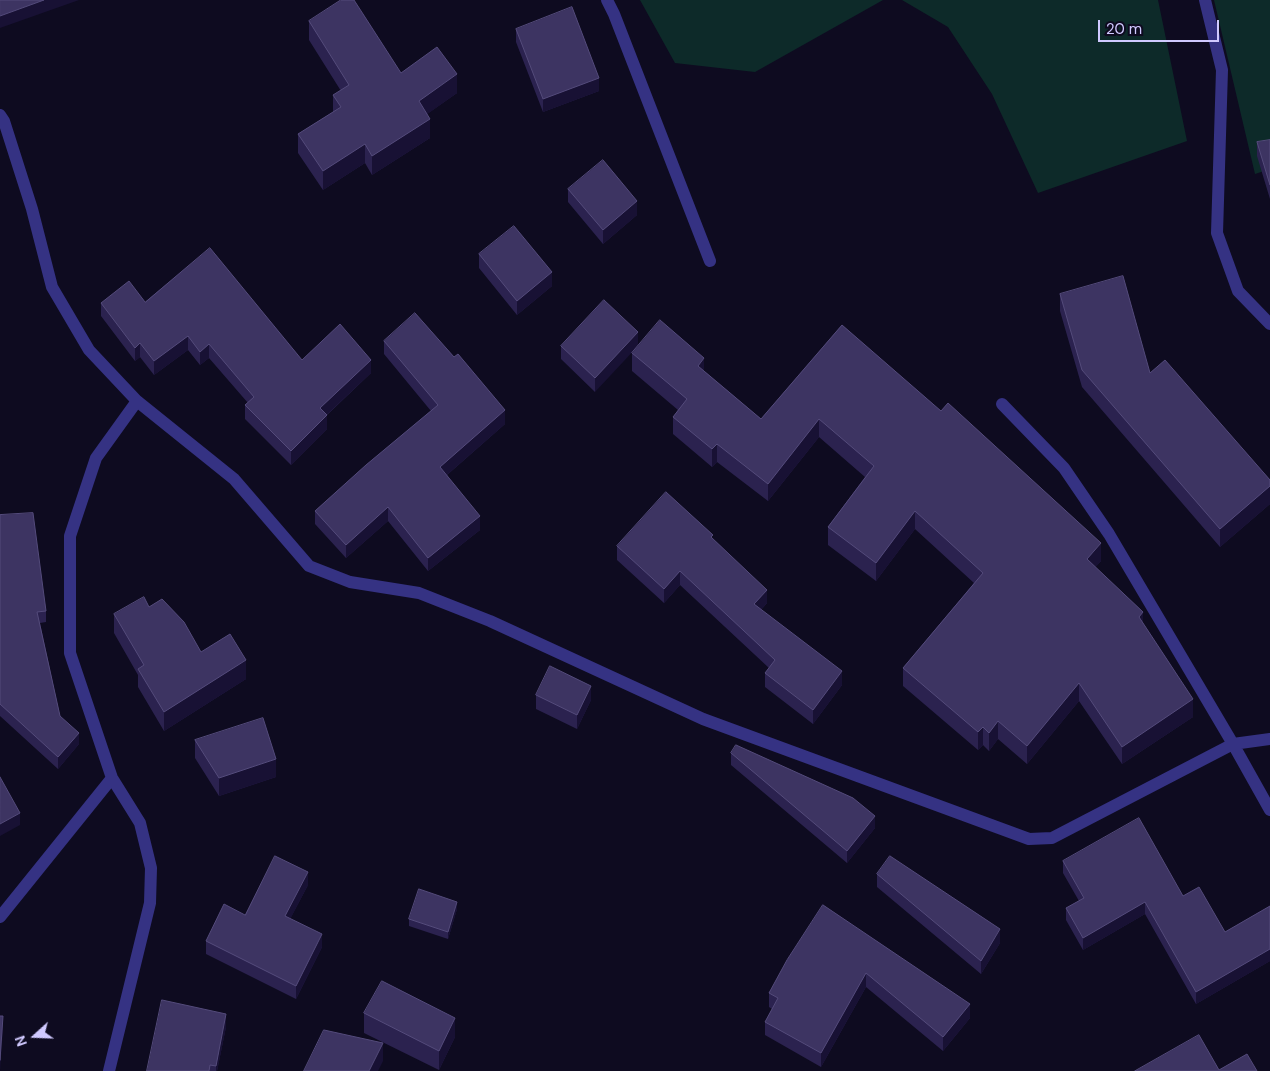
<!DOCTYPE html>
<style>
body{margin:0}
#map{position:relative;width:1270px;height:1071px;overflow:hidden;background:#0e0b20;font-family:"DM Sans",sans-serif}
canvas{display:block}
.north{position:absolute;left:10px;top:1011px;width:50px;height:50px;-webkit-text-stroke:4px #0e0b20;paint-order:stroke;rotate:250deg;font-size:14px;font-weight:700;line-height:20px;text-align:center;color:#d0c9ff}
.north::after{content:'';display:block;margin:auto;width:18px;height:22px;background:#d0c9ff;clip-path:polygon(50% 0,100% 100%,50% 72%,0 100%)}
.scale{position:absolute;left:1098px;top:20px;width:121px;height:22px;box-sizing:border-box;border:2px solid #d0c9ff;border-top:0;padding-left:6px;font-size:15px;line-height:18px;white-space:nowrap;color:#d0c9ff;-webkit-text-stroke:4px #0e0b20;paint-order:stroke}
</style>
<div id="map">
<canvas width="1270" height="1071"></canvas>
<div class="north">N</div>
<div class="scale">20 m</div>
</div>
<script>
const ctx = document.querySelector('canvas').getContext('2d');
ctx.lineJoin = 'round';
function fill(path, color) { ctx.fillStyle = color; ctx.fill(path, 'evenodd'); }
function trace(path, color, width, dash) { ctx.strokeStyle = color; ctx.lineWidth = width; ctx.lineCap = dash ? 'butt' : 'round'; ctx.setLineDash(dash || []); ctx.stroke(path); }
fill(new Path2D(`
 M 640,0 L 883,0 L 755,72 L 675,63 Z
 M 902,0 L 1158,0 L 1187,141 L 1038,193 L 992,94 L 948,27 Z
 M 1214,0 L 1270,0 L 1270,169 L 1255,174 Z`), '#0d2a29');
trace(new Path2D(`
 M 607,0 L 614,14 L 710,261
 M 1205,0 L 1222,70 L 1217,233 L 1238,291 L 1270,324
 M 0,115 L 4,121 L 32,209 L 52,287 L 89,350 L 137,401 L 234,479 L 309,566 L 350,582 L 419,593 L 490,621 L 703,719 L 1029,839 L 1052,838 L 1233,744 L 1270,739
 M 1002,404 L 1064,468 L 1109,534 L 1233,744 L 1270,810
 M 0,917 L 112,778
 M 109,1071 L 150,903 L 151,868 L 140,823 L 112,778 L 70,653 L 70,536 L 96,458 L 137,401`), '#353283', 12);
fill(new Path2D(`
 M 309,21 L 401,73 L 457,93 L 427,114 L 430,138 L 372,175 L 365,163 L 323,190 L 298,153 L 298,134 L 333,112 L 333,95 L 341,91 L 309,40 Z
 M 516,29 L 599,91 L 543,112 L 516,42 Z
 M 1270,140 L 1270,199 L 1257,156 L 1257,142 Z
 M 568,189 L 637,215 L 603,244 L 568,202 Z
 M 479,254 L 552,286 L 517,315 L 479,268 Z
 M 1060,294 L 1270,480 L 1270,504 L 1220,547 L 1082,387 L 1060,311 Z
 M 604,300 L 595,392 L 561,359 L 561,346 Z
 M 145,302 L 302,360 L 371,373 L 327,415 L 327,429 L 291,465 L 245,419 L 245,405 L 248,403 L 209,358 L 200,365 L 188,350 L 154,375 L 140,357 L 135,361 L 101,316 L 101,303 Z
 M 842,325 L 1101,561 L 1095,567 L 1143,624 L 1193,717 L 1122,764 L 1079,701 L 1027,764 L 998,739 L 989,751 L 983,745 L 978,750 L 903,686 L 903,668 L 974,583 L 915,529 L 876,581 L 828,545 L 828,527 L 865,477 L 819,437 L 768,501 L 717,462 L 712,467 L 673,434 L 673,417 L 678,410 L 632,371 L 632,353 L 704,371 L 761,419 Z
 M 384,341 L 505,424 L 447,475 L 480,530 L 428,571 L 388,521 L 346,558 L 315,524 L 315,511 L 431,411 L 384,354 Z
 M 0,515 L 46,611 L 46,622 L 40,623 L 60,716 L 79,744 L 58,769 L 0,716 Z
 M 713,539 L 767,603 L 761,610 L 842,685 L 813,724 L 765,687 L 765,673 L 769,668 L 680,585 L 664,603 L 617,560 L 617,546 Z
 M 149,607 L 201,652 L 246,679 L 164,731 L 138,687 L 138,675 L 114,633 L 114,614 Z
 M 536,695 L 591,700 L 577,729 L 536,709 Z
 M 195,740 L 276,777 L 219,796 L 195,758 Z
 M 731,753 L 875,828 L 847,863 L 731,765 Z
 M 1063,861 L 1183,896 L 1225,932 L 1270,906 L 1270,961 L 1196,1004 L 1145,914 L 1083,950 L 1066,920 L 1066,908 L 1079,901 L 1063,873 Z
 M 877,874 L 1000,943 L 981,974 L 877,887 Z
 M 308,885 L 290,919 L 322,947 L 296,999 L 206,954 L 206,941 L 245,915 Z
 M 823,905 L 970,1018 L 943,1051 L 866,987 L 821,1067 L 765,1035 L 765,1022 L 772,1009 L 769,1007 L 769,993 Z
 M 457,909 L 448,939 L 409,926 L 409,919 Z
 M 364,1013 L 455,1037 L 439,1070 L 364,1033 Z
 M 226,1027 L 217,1071 L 147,1071 Z`), '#2b224f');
fill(new Path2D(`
 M 44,0 L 79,0 L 0,28 L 0,16 Z
 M 457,74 L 457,93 L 419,120 L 419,101 Z
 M 599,78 L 599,91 L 543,112 L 543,99 Z
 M 430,119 L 430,138 L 372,175 L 372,156 Z
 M 365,144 L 365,163 L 323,190 L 323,171 Z
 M 637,201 L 637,215 L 603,244 L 603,230 Z
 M 552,272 L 552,286 L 517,315 L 517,301 Z
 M 638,332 L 638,346 L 595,392 L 595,378 Z
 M 188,336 L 188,350 L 154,375 L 154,361 Z
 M 140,343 L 140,357 L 135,361 L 135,348 Z
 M 209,344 L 209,358 L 200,365 L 200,352 Z
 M 704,358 L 704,376 L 698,366 Z
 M 371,360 L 371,373 L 320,421 L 320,408 Z
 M 505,410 L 505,424 L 440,481 L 440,467 Z
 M 327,415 L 327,429 L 291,465 L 291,451 Z
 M 819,419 L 819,437 L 768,501 L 768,484 Z
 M 717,444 L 717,462 L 712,467 L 712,449 Z
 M 1270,486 L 1270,504 L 1220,547 L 1220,529 Z
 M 388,507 L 388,521 L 346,558 L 346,545 Z
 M 915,511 L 915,529 L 876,581 L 876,563 Z
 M 480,516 L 480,530 L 428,571 L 428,558 Z
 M 1101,543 L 1101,561 L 1087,577 L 1087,559 Z
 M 680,571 L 680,585 L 664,603 L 664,589 Z
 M 767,590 L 767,603 L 754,618 L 754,604 Z
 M 1143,612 L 1143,629 L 1139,617 Z
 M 246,660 L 246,679 L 164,731 L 164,712 Z
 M 842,671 L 842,685 L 813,724 L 813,710 Z
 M 1079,683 L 1079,701 L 1027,764 L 1027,746 Z
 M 591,686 L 591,700 L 577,729 L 577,715 Z
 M 1193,699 L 1193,717 L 1122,764 L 1122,747 Z
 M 998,721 L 998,739 L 989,751 L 989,733 Z
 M 983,727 L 983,745 L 978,750 L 978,732 Z
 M 79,733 L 79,744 L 58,769 L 58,757 Z
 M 276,759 L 276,777 L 219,796 L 219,778 Z
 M 20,813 L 20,825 L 0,836 L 0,824 Z
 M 875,816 L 875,828 L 847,863 L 847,851 Z
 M 308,872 L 308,885 L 285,929 L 285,916 Z
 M 457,902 L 457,909 L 448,939 L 448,932 Z
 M 1145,902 L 1145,914 L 1083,950 L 1083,938 Z
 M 1000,929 L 1000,943 L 981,974 L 981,961 Z
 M 322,934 L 322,947 L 296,999 L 296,986 Z
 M 1270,949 L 1270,961 L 1196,1004 L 1196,992 Z
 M 866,973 L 866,987 L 821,1067 L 821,1053 Z
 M 970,1004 L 970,1018 L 943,1051 L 943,1037 Z
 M 226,1014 L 226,1027 L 217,1071 L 216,1071 L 216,1066 Z
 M 3,1016 L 3,1029 L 0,1071 L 0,1060 Z
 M 455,1018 L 455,1037 L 439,1070 L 439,1051 Z
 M 383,1043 L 383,1061 L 378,1071 L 369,1071 Z`), '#181134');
const building = new Path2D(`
 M 0,0 L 44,0 L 0,16 Z
 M 341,0 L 354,0 L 401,73 L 437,47 L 457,74 L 419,101 L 430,119 L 372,156 L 365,144 L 323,171 L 298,134 L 341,107 L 333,95 L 349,85 L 309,21 Z
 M 572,7 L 599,78 L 543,99 L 516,29 Z
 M 1270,140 L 1270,185 L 1257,142 Z
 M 603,160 L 637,201 L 603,230 L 568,189 Z
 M 514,226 L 552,272 L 517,301 L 479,254 Z
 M 210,248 L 302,360 L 340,324 L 371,360 L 320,408 L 327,415 L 291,451 L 245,405 L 254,397 L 209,344 L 200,352 L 188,336 L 154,361 L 140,343 L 135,348 L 101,303 L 129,281 L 145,302 Z
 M 1123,276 L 1150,373 L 1165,360 L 1270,480 L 1270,486 L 1220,529 L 1082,370 L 1060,294 Z
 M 604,300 L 638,332 L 595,378 L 561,346 Z
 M 415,313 L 454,357 L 458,354 L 505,410 L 440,467 L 480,516 L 428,558 L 388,507 L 346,545 L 315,511 L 366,465 L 438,405 L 384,341 Z
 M 660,320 L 704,358 L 698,366 L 761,419 L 842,325 L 941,411 L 948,403 L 1101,543 L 1087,559 L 1143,612 L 1139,617 L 1193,699 L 1122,747 L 1079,683 L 1027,746 L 998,721 L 989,733 L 983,727 L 978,732 L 903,668 L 983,573 L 915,511 L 876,563 L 828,527 L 874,466 L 819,419 L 768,484 L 717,444 L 712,449 L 673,417 L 687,399 L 632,353 Z
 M 666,492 L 713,535 L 711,537 L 767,590 L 754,604 L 842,671 L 813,710 L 765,673 L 775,660 L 680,571 L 664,589 L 617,546 Z
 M 33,513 L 46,611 L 37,612 L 60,716 L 79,733 L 58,757 L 0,704 L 0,515 Z
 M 144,597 L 149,607 L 162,599 L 184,622 L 201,652 L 230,634 L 246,660 L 164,712 L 138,669 L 144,665 L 114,614 Z
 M 550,666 L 591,686 L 577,715 L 536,695 Z
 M 263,718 L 276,759 L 219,778 L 195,740 Z
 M 736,745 L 853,798 L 875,816 L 847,851 L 731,753 Z
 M 0,777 L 20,813 L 0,824 Z
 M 1139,818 L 1183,896 L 1199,887 L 1225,932 L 1270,906 L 1270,949 L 1196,992 L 1145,902 L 1083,938 L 1066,908 L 1084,898 L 1063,861 Z
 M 275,856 L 308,872 L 285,916 L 322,934 L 296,986 L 206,941 L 224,904 L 245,915 Z
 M 890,856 L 1000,929 L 981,961 L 877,874 Z
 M 419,889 L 457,902 L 448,932 L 409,919 Z
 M 823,905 L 970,1004 L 943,1037 L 866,973 L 821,1053 L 765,1022 L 778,998 L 769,993 L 787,960 Z
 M 382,981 L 455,1018 L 439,1051 L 364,1013 Z
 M 162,1000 L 226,1014 L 216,1066 L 210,1065 L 209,1071 L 147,1071 Z
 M 0,1016 L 3,1016 L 0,1060 Z
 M 324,1030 L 383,1043 L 369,1071 L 304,1071 Z
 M 1199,1035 L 1219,1070 L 1247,1054 L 1257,1071 L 1135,1071 Z`);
fill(building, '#3d3462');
trace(building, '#544b7b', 1);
</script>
